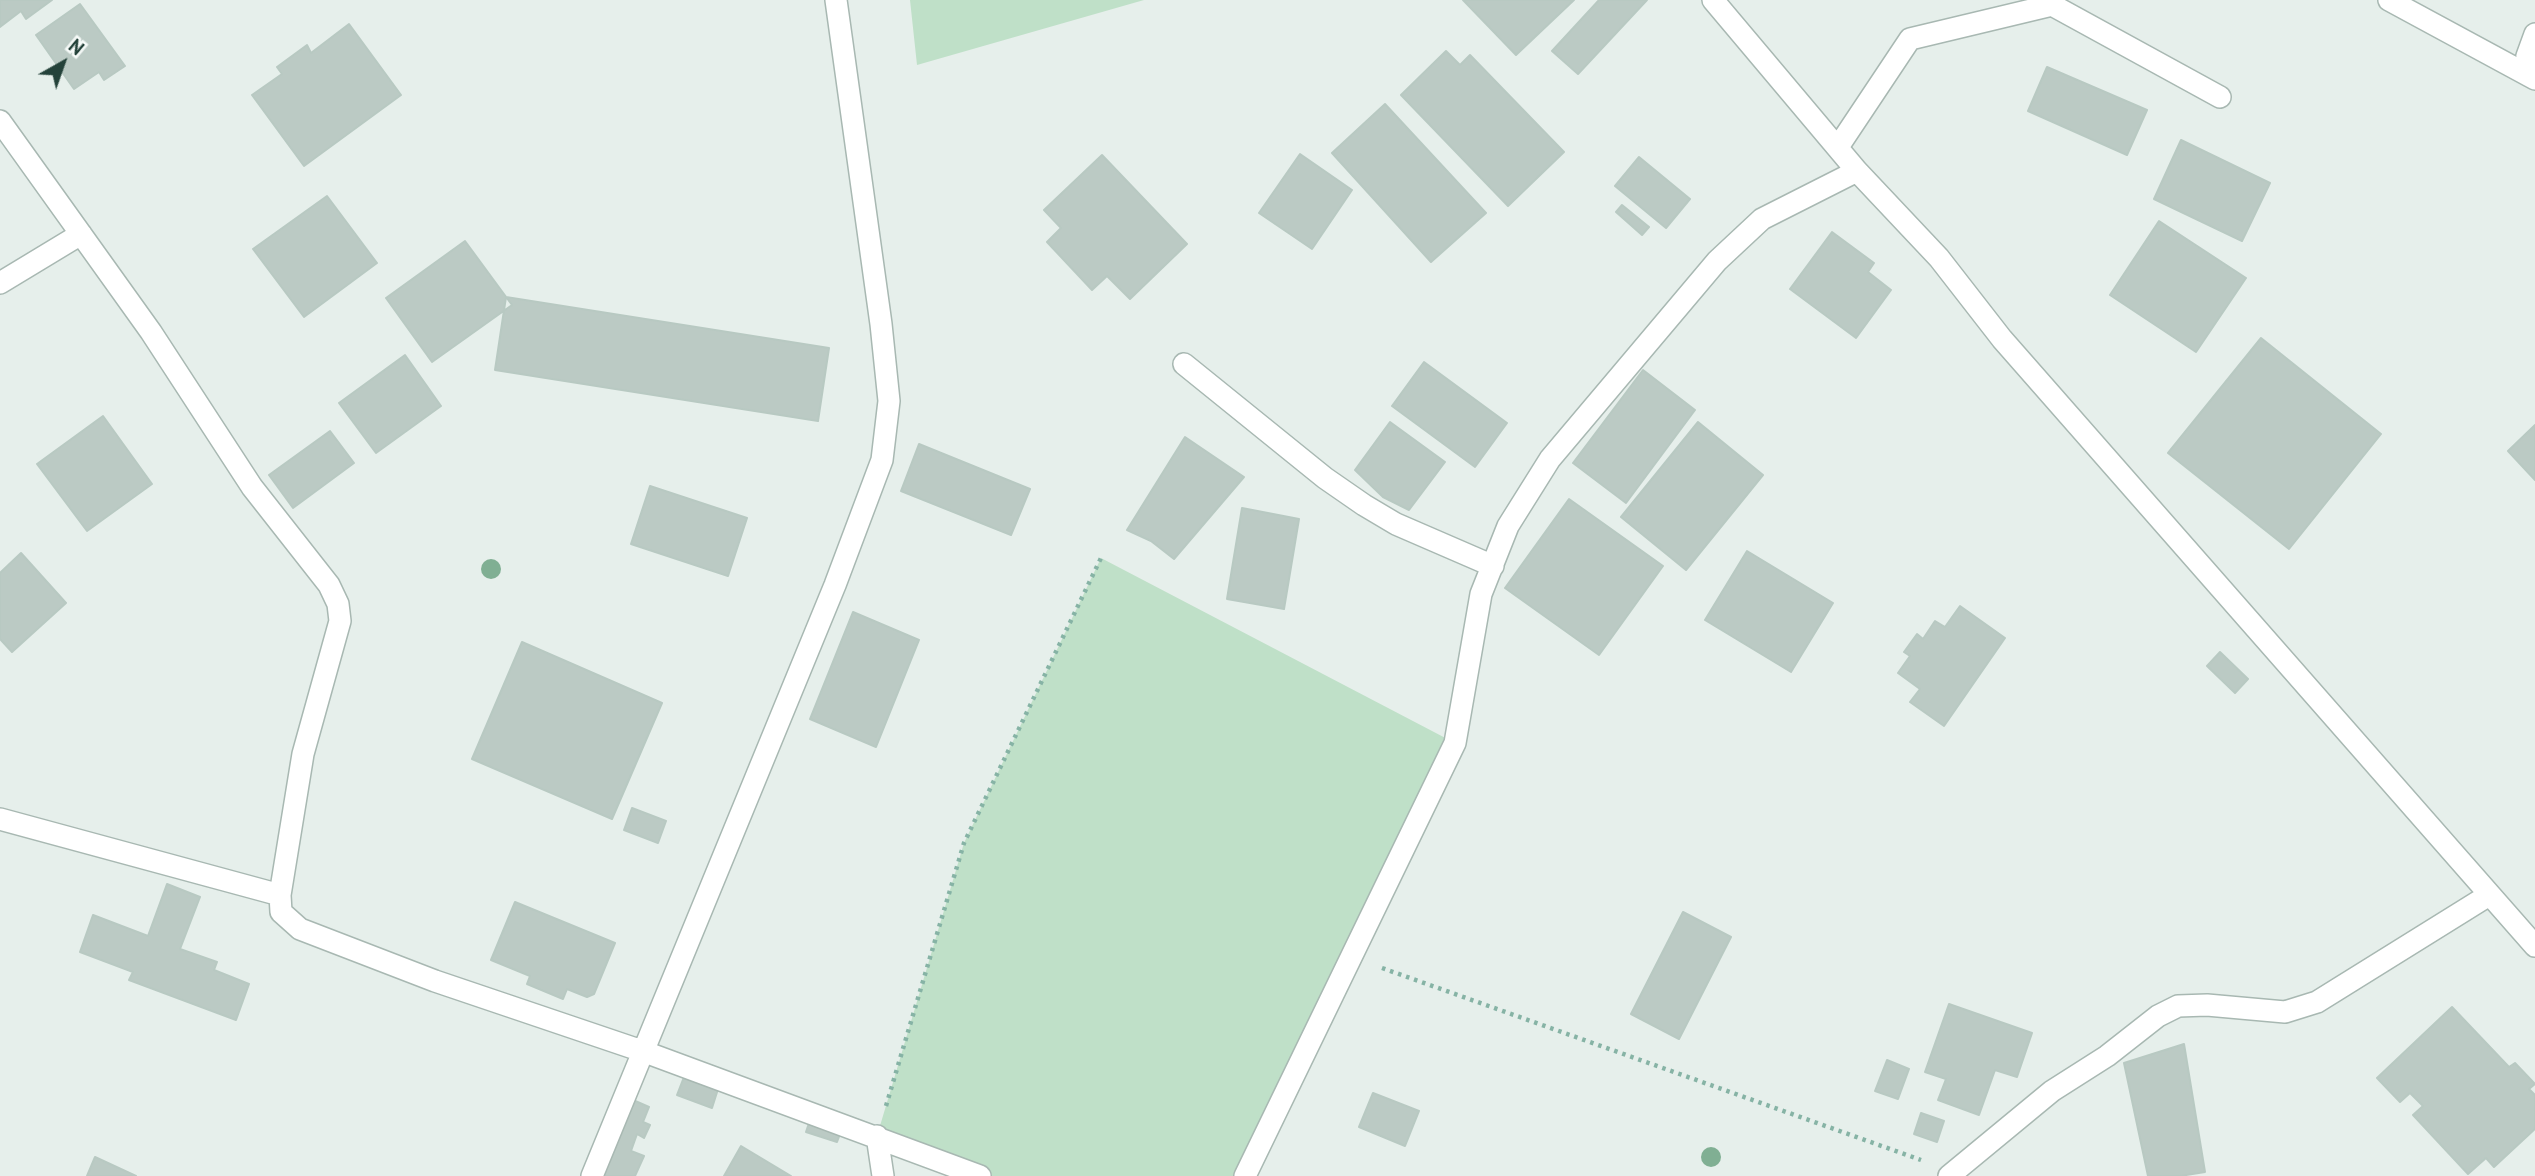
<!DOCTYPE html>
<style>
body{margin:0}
#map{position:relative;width:2535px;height:1176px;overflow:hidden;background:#e6efeb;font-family:"PT Sans",sans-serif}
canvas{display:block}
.north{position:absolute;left:28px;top:28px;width:70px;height:70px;-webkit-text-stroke:5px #f7fbf9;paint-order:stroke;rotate:40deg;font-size:19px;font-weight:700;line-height:28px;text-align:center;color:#24423a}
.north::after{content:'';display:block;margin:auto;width:24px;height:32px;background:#24423a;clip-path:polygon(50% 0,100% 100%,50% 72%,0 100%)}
</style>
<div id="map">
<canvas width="2535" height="1176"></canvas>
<div class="north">N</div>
</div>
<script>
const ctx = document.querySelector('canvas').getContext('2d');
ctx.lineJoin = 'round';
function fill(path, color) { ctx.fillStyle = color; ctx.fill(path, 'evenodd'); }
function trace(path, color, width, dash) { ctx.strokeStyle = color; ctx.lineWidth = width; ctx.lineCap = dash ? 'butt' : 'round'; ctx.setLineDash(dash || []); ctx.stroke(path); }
fill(new Path2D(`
 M 910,0 L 1144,0 L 917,65 Z
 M 1101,558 L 1455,743 L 1245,1176 L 980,1176 L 877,1136 L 964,843 Z`), '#bfe0c8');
const building = new Path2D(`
 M 0,0 L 52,0 L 26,19 L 21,11 L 0,27 Z
 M 1463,0 L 1574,0 L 1516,55 Z
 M 1599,0 L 1647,0 L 1578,74 L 1552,51 Z
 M 80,4 L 125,66 L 104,80 L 99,72 L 74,89 L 36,35 Z
 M 349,24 L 401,95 L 304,166 L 252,95 L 282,74 L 277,67 L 307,45 L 311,53 Z
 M 1446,51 L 1460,65 L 1470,55 L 1564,152 L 1508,206 L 1401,95 Z
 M 2047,67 L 2147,110 L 2127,155 L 2028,111 Z
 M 1385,104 L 1486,213 L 1431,262 L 1332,153 Z
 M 2181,140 L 2270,183 L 2242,241 L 2154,199 Z
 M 1300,154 L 1352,190 L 1312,249 L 1259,213 Z
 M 1102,155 L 1187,244 L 1130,299 L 1107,276 L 1092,290 L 1047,242 L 1061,228 L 1044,210 Z
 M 1639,157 L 1690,199 L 1666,228 L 1615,186 Z
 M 327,196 L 377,263 L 304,317 L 253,249 Z
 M 1622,205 L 1649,227 L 1642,235 L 1616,212 Z
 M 2159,221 L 2246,278 L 2196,352 L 2110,295 Z
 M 1832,232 L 1874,263 L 1868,272 L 1891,290 L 1856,338 L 1790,289 Z
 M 465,241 L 512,305 L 432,362 L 386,298 Z
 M 506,297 L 829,348 L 818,421 L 495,370 Z
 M 2261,338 L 2381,434 L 2289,549 L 2168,453 Z
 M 405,355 L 441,406 L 376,453 L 339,403 Z
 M 1424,362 L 1507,423 L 1475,467 L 1392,406 Z
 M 1643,370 L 1695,410 L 1626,503 L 1573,463 Z
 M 103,416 L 152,484 L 87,531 L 37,464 Z
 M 1390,422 L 1445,462 L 1409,510 L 1383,497 L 1355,470 Z
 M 1698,422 L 1763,475 L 1686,570 L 1621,517 Z
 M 2535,425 L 2535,480 L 2508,451 Z
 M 330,431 L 354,463 L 293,508 L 269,475 Z
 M 1185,437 L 1244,477 L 1174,559 L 1151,541 L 1127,530 Z
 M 919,444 L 1030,489 L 1011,535 L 901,491 Z
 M 650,486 L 747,518 L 728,576 L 631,544 Z
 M 1569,499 L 1663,566 L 1599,655 L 1505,588 Z
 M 1242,508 L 1299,519 L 1284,609 L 1227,599 Z
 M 1747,551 L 1833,603 L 1791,672 L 1705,620 Z
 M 21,553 L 66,603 L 12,652 L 0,639 L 0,573 Z
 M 1960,606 L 2005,638 L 1944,726 L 1910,702 L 1920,689 L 1898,673 L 1910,656 L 1904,652 L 1917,634 L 1923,639 L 1935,621 L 1945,627 Z
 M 853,612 L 919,640 L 876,747 L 810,719 Z
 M 522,642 L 662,703 L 612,819 L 472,759 Z
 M 2220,652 L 2248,679 L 2235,693 L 2207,666 Z
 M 632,808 L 666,821 L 658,843 L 624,830 Z
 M 167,884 L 200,897 L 180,949 L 217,962 L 214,970 L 249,984 L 236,1020 L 129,980 L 133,972 L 80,952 L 93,915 L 148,936 Z
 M 515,902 L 615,943 L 594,994 L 587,997 L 567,989 L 563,999 L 527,984 L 530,976 L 491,960 Z
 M 1683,912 L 1731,937 L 1679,1039 L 1631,1014 Z
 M 1949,1004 L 2032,1033 L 2017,1077 L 1995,1070 L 1979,1115 L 1938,1100 L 1946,1079 L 1925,1072 Z
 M 2452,1007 L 2509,1067 L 2515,1063 L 2535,1084 L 2529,1089 L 2535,1095 L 2535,1129 L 2494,1167 L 2486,1158 L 2468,1174 L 2413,1115 L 2423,1106 L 2410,1093 L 2400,1102 L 2377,1078 Z
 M 2184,1044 L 2205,1172 L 2180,1176 L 2148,1176 L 2124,1063 Z
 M 1887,1060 L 1909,1069 L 1898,1099 L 1875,1091 Z
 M 684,1077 L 718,1089 L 712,1108 L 677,1095 Z
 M 1373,1093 L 1419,1111 L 1405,1146 L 1359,1127 Z
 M 633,1100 L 649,1107 L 643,1122 L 650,1125 L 644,1138 L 637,1134 L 631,1151 L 644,1156 L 635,1176 L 603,1176 Z
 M 1921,1113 L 1944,1121 L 1937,1142 L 1914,1134 Z
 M 809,1123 L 840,1134 L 837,1142 L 806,1132 Z
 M 741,1146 L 791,1176 L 724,1176 Z
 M 95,1157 L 136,1176 L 87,1176 Z`);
fill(building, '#bbcac4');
trace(building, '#b8c9c2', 2);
const street = new Path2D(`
 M 1713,0 L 1857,171 L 1939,258 L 2002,339 L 2535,946
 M 2389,0 L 2535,79
 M 2535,34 L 2527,56 L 2535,64
 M 0,121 L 151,332 L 252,487 L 329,585 L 338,604 L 340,621 L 303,754 L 280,895 L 281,912 L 300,929 L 435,981 L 645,1052 L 980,1176
 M 1838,147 L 1910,39 L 2052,5 L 2220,97
 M 0,283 L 81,234
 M 1184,364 L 1325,478 L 1364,505 L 1396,524 L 1493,566
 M 0,819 L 280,895
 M 877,1136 L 883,1176
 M 592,1176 L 835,585 L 882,460 L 889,401 L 881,324 L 836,0
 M 1245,1176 L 1455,743 L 1481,594 L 1508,526 L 1550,459 L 1717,261 L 1762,219 L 1857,171
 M 1949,1176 L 2052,1091 L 2107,1056 L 2158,1016 L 2178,1006 L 2207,1005 L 2285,1012 L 2317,1002 L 2489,895`);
trace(street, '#a8b8b2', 24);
trace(new Path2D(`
 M 1382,968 L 1921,1160
 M 886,1106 L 964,843 L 1101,558`), '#86b3a5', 4.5, [3.5, 5]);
trace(street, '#fff', 21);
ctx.fillStyle = '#80af93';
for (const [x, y] of [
 [491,569],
 [1711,1157]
]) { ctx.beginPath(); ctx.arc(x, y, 10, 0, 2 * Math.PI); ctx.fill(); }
</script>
